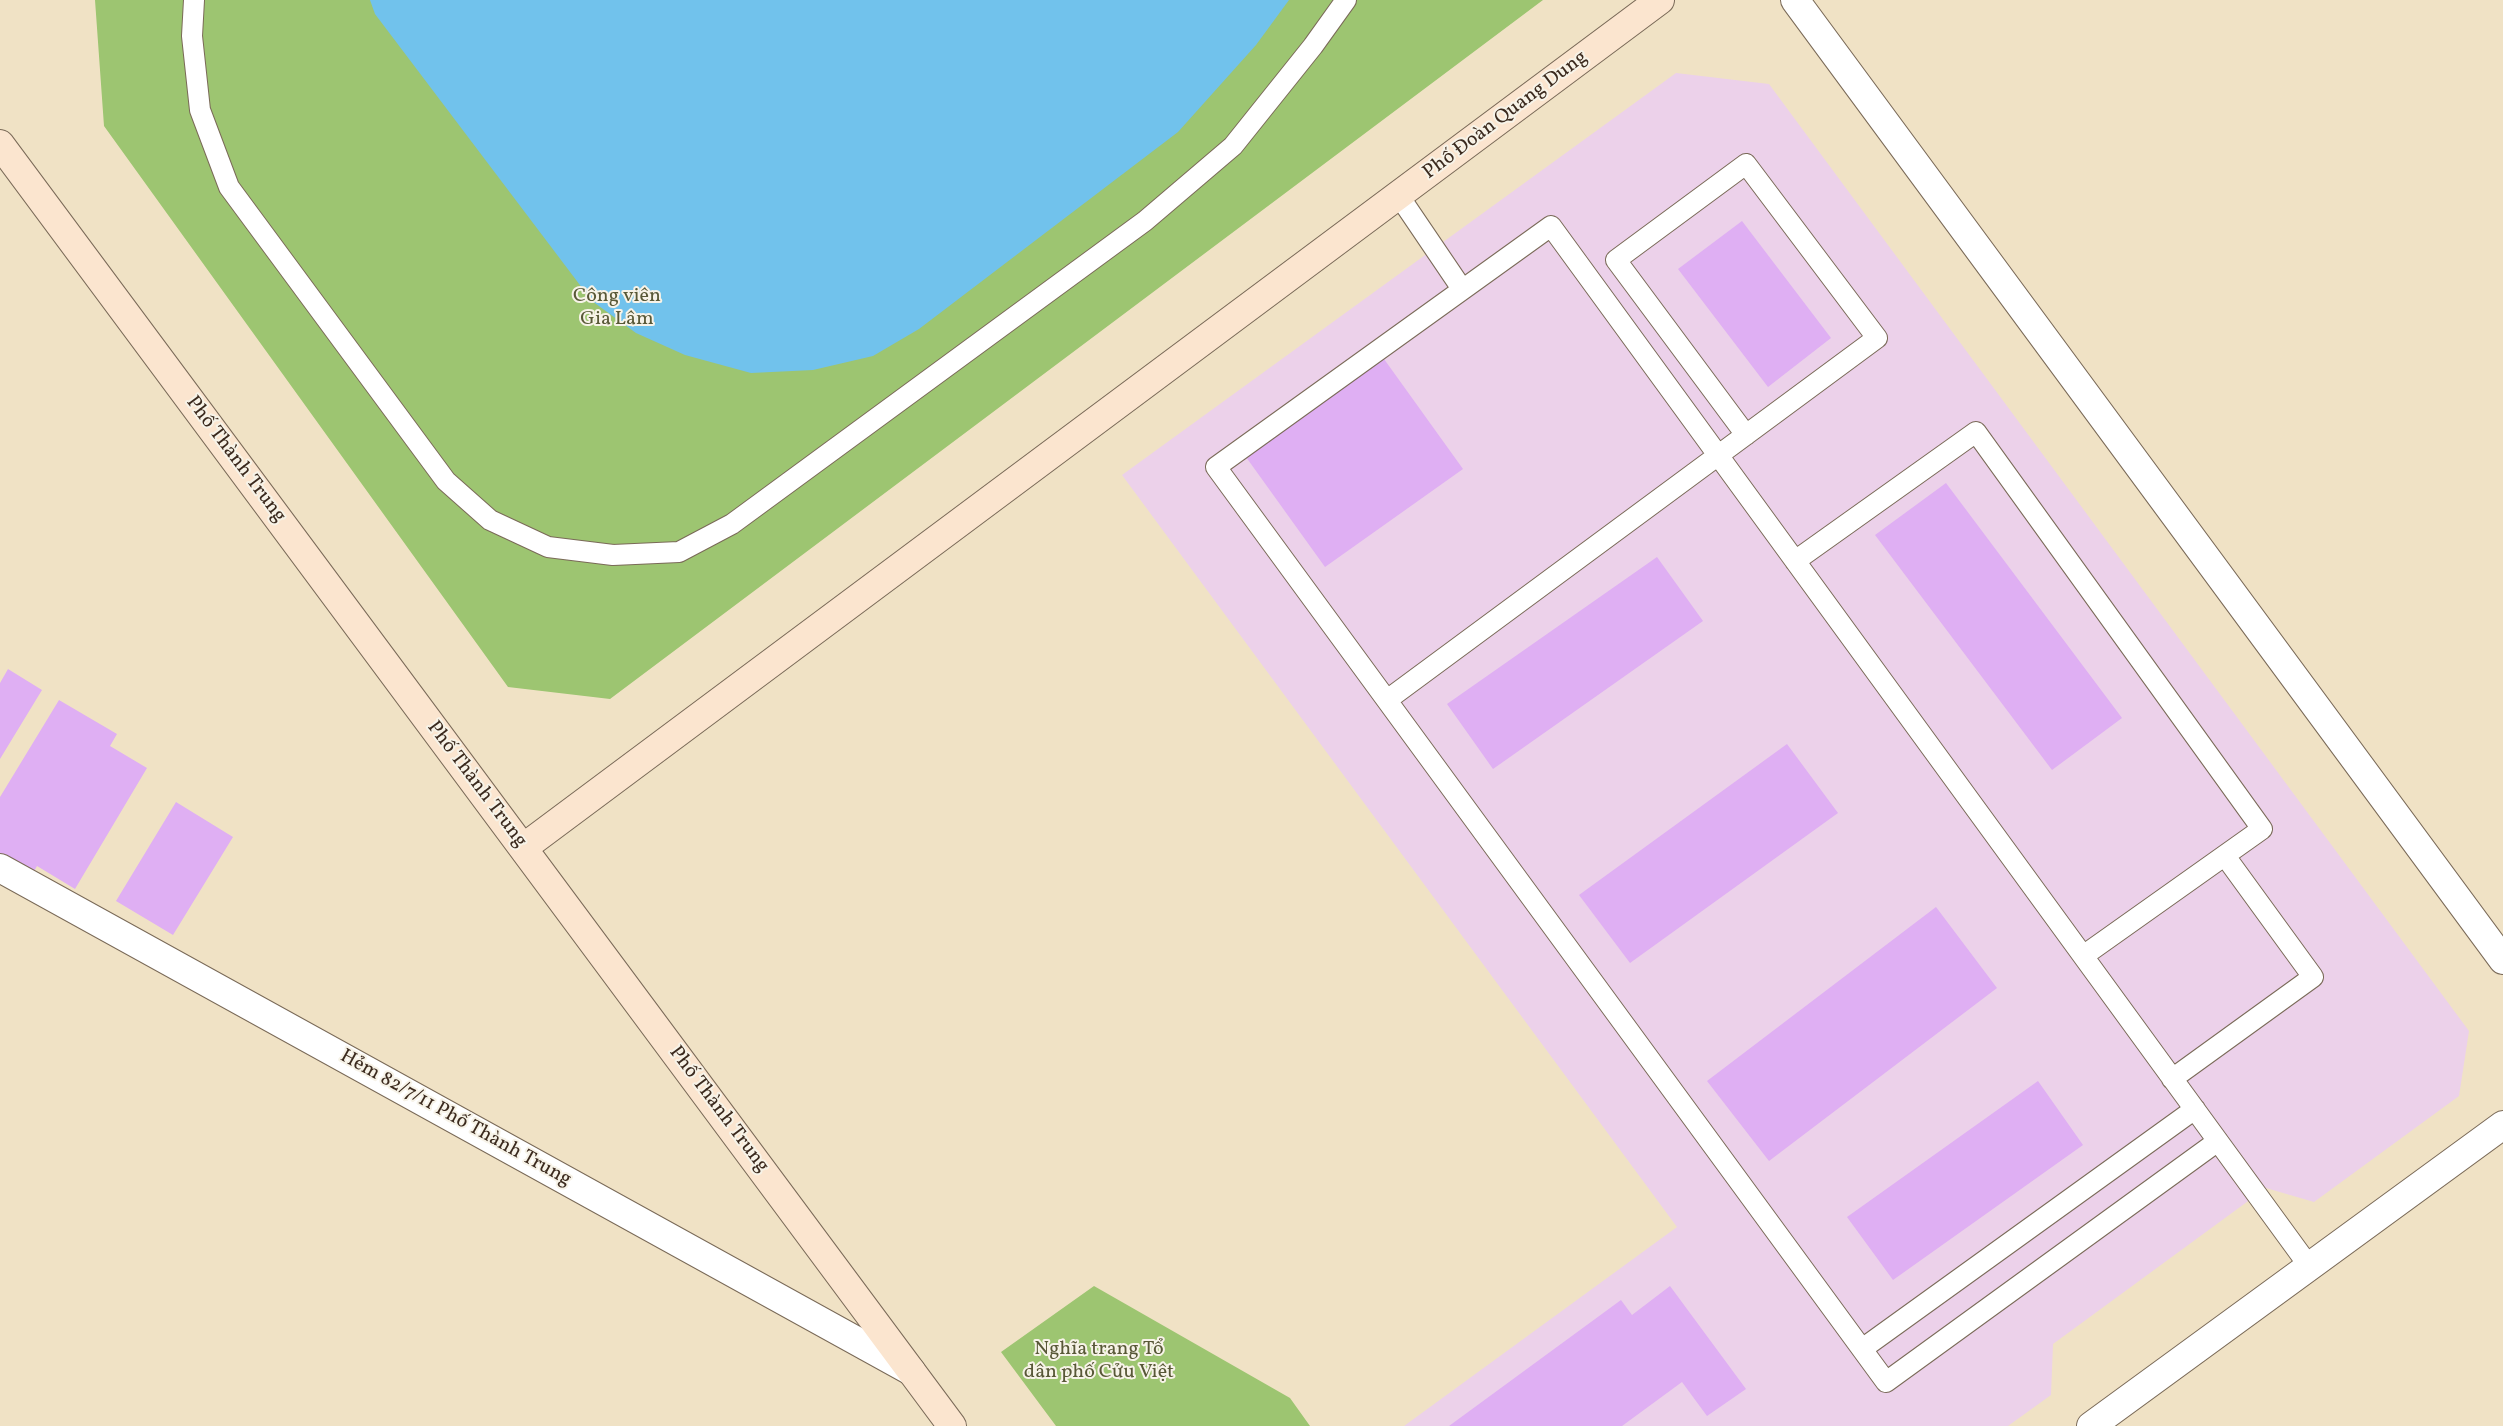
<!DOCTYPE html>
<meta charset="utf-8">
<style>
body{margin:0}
canvas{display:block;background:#f0e2c5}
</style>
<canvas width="2503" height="1426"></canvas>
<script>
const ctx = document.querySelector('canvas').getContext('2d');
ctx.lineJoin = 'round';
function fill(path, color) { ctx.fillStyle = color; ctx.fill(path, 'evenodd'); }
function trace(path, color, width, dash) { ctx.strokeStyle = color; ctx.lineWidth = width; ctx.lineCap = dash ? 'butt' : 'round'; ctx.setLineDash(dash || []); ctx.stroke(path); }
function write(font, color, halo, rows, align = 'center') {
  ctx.font = font + ' Vollkorn,serif'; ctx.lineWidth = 4; ctx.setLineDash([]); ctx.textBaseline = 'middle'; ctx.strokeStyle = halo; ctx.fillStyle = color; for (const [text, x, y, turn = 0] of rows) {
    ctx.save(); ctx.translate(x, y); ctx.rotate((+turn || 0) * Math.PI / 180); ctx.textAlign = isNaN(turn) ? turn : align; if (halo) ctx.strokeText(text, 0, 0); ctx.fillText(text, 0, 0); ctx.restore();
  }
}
fill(new Path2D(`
 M 1676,73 L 1769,84 L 2469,1031 L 2459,1096 L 2314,1202 L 2266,1188 L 2053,1344 L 2051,1395 L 2008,1426 L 1404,1426 L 1677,1227 L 1122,475 Z`), '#ecd1ea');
fill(new Path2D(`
 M 95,0 L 1543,0 L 610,699 L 508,687 L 104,126 Z
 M 1094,1286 L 1290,1398 L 1310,1426 L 1056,1426 L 1001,1352 Z`), '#9dc571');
fill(new Path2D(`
 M 370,0 L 1289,0 L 1256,45 L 1178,132 L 919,329 L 873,356 L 813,370 L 751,373 L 685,355 L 636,333 L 592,301 L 375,14 Z`), '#71c2ec');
fill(new Path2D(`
 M 1742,221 L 1831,338 L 1768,387 L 1678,269 Z
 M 1384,359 L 1463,469 L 1325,567 L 1246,457 Z
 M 1946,483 L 2122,718 L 2052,770 L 1875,535 Z
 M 1657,557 L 1703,621 L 1493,769 L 1447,704 Z
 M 8,669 L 42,690 L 0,759 L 0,683 Z
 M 59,700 L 117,734 L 110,746 L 147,768 L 75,889 L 37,866 L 32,875 L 0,855 L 0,797 Z
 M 1787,744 L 1838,813 L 1630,963 L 1579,895 Z
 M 176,802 L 233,837 L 173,935 L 116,901 Z
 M 1936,907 L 1997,988 L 1769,1161 L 1707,1081 Z
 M 2038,1081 L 2083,1145 L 1893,1280 L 1847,1217 Z
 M 1670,1286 L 1746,1389 L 1707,1416 L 1682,1382 L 1622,1426 L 1449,1426 L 1621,1300 L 1632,1315 Z`), '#dfaff3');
const lane = new Path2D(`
 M 194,0 L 192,36 L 200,110 L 229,187 L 446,481 L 490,520 L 548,547 L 613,555 L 679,552 L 732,524 L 1145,221 L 1233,146 L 1313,46 L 1346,0
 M 1399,196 L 1462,289
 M 1795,561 L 1976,432 L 2262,829 L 2083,956
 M 1387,700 L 1877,338 L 1746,164 L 1616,260 L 1746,435
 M 2172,1079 L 2313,977 L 2225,856
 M 2218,1141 L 1886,1382 L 1216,467 L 1551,226 L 2309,1266
 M 1862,1349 L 2195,1109`);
const street = new Path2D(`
 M 1795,0 L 2503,960
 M 0,868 L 911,1371
 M 2091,1426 L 2503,1125`);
const secondary = new Path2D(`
 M 0,144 L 952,1426
 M 523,848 L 1660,0`);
trace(lane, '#7a6a58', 22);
trace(street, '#7a6a58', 30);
trace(secondary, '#7a6a58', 30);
trace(lane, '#fff', 20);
trace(street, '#fff', 28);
trace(secondary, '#fbe5cf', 28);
write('20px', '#3b2a1e', '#f7f3e8', [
 ["Phố Đoàn Quang Dung",1506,116,-37],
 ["Phố Thành Trung",235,460,53],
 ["Phố Thành Trung",476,785,53],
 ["Phố Thành Trung",718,1110,53],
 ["Hẻm 82/7/11 Phố Thành Trung",455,1119,29]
]);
write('20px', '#585837', '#f7f3e8', [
 ["Công viên",617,297],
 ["Gia Lâm",617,320],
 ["Nghĩa trang Tổ",1099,1350],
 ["dân phố Cửu Việt",1099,1373]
]);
</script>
